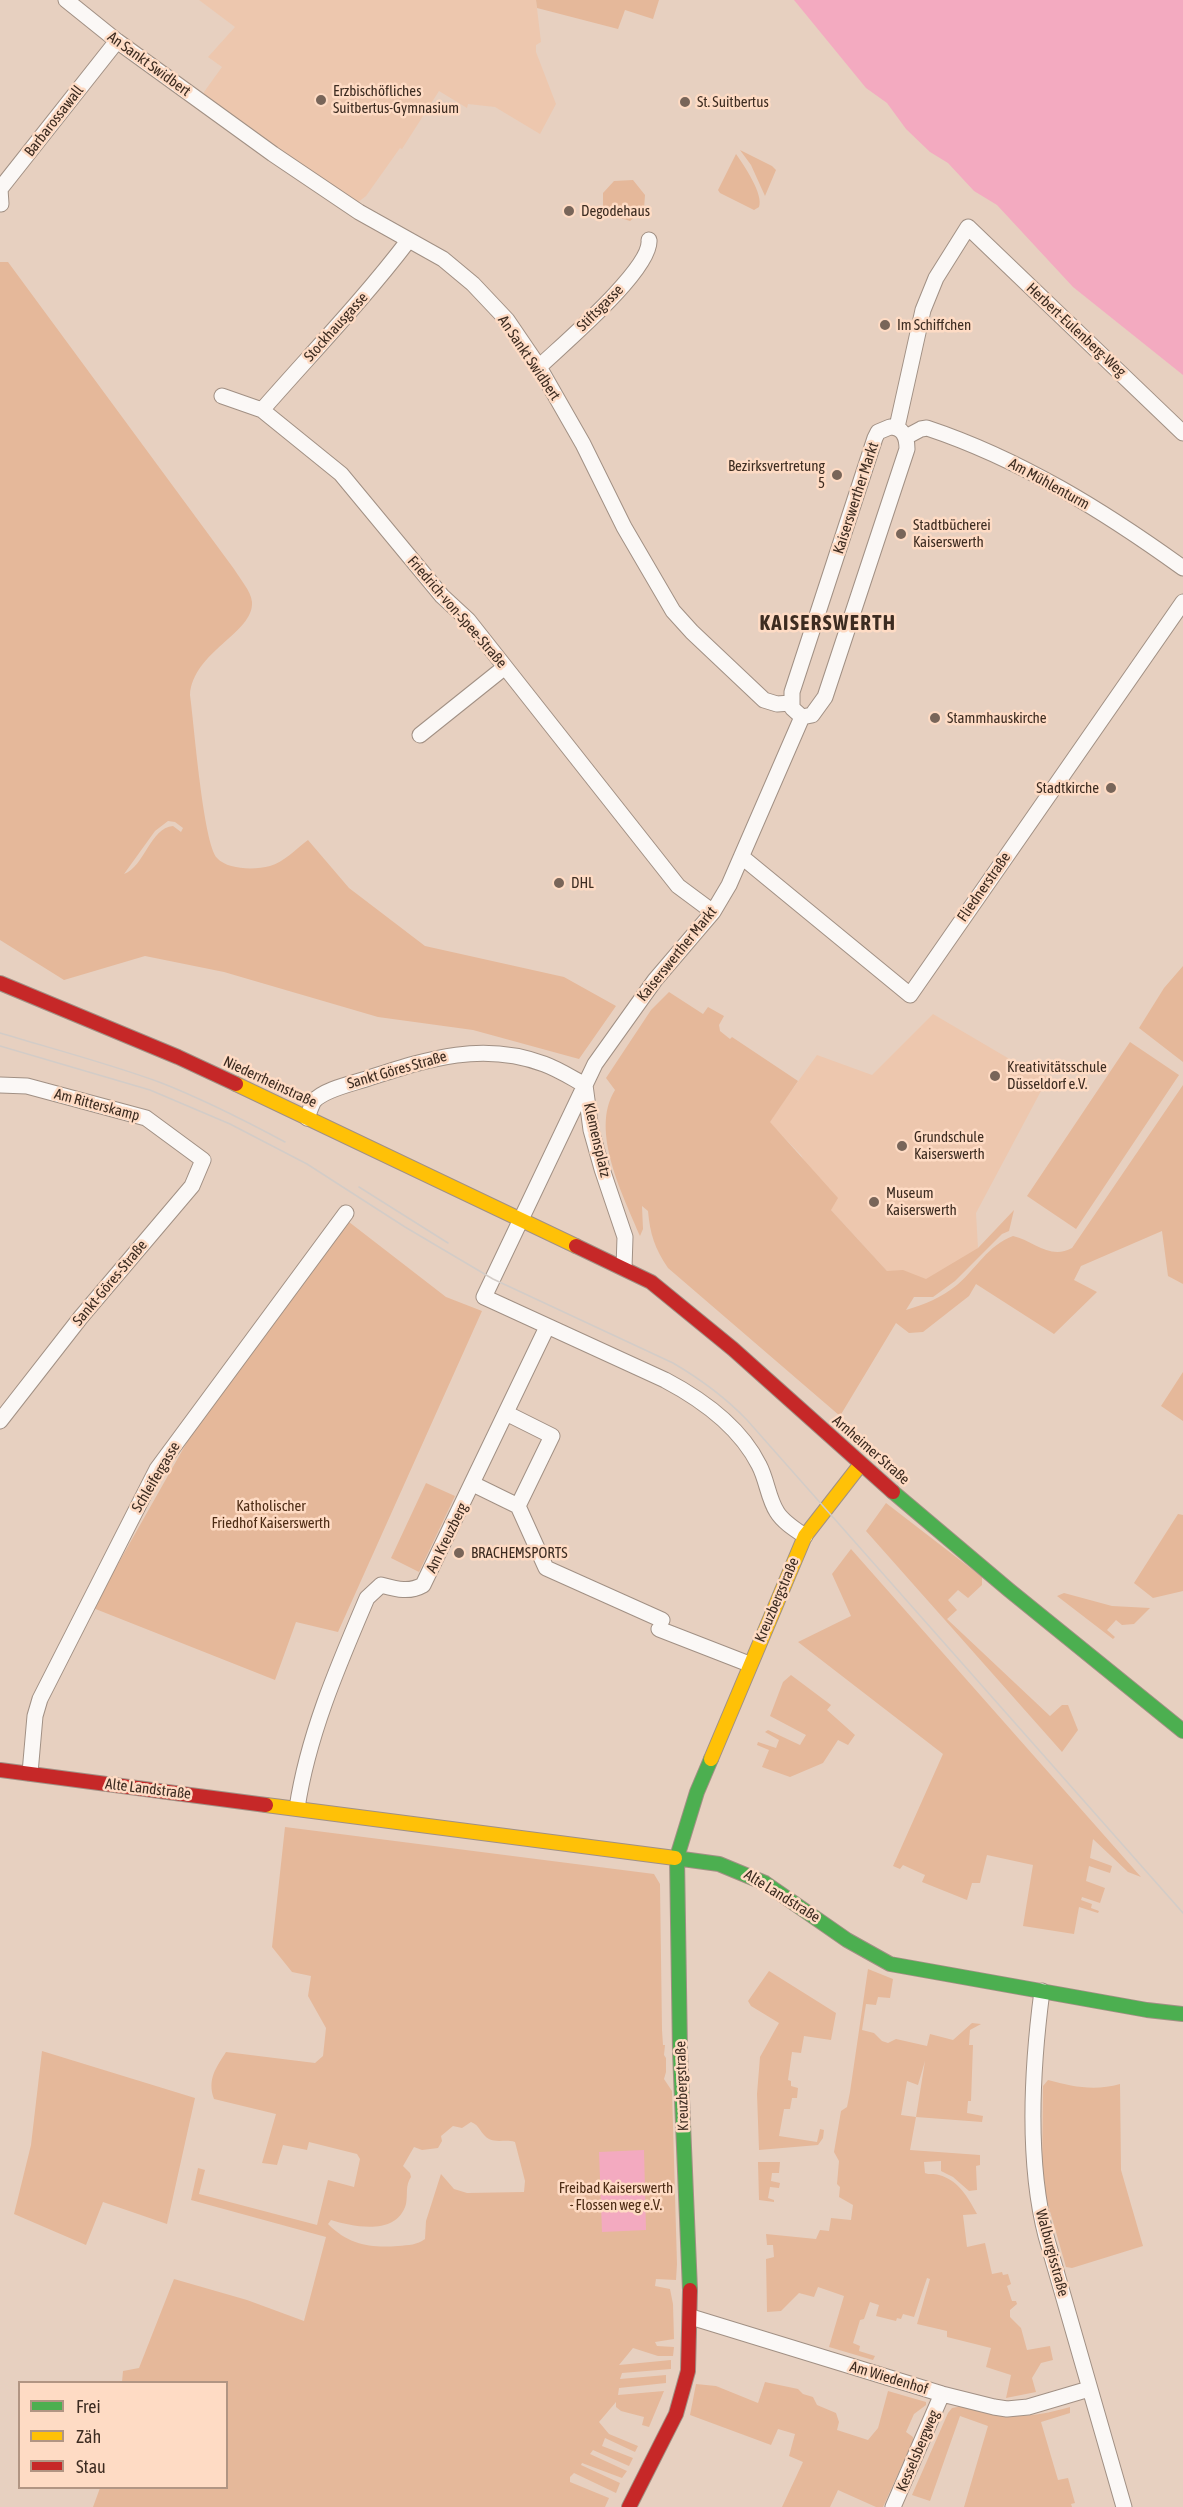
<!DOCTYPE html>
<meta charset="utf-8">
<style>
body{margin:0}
#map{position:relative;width:1183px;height:2507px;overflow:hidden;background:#e7d0c0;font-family:"Asap Condensed",sans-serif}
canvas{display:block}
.legend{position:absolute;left:18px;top:2381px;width:210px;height:108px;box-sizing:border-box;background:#fedbc4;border:2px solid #b19583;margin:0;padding:8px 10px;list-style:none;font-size:18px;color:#3d2c21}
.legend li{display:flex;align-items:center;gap:12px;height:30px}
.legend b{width:30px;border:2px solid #b19583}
</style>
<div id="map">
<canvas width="1183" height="2507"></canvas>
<ul class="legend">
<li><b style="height:8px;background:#4caf50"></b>Frei</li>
<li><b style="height:8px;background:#ffc107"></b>Zäh</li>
<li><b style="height:8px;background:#c62828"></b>Stau</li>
</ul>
</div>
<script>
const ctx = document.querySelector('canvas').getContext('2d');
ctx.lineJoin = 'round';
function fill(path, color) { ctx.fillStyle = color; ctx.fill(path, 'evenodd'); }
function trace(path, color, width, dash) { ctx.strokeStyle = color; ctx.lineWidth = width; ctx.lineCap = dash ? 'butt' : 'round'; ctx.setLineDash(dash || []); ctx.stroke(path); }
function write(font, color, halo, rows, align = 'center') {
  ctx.font = font + ' "Asap Condensed",sans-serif'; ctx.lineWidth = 5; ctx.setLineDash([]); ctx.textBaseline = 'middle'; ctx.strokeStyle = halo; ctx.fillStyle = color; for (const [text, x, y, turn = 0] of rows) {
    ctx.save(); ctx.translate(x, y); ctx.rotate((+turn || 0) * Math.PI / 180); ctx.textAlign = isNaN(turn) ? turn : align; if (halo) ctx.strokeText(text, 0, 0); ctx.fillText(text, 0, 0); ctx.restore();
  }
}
fill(new Path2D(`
 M 199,0 L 536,0 L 541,42 L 536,45 L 536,52 L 556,104 L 540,134 L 495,107 L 468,104 L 467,108 L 439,91 L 402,149 L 400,148 L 366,196 L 357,203 L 203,96 L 204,92 L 222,67 L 208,57 L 235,27 Z
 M 933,1014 L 1035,1074 L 1049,1076 L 976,1213 L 978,1248 L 937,1291 L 887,1271 L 831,1210 L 801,1155 L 769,1122 L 817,1055 L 872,1075 Z`), '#edc7ae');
fill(new Path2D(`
 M 536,0 L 659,0 L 653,19 L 625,10 L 618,29 L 537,8 Z
 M 740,150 L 772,166 L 776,170 L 765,196 L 751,165 Z
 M 736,154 C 744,165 764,195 759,207 L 754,210 L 720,193 L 718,190 Z
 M 633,180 L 645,195 L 644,209 L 630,221 L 603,212 L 603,193 L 614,181 Z
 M 0,262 L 8,262 L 234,569 C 240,579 251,591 252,602 C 254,633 193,651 190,695 C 194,723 203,842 217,858 C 228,870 255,870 270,866 C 283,863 297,848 308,840 L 349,888 L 425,946 L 564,977 L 616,1006 L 579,1059 L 473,1030 L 378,1017 L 224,972 L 145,956 L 64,980 L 0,940 ZM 168,821 L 175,822 L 183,828 L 181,832 L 173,826 C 150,828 145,866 124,874 L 155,831 Z
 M 1183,966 L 1183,1062 L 1139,1028 L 1164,988 Z
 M 669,992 L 703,1014 L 708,1007 L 724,1016 L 719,1025 L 720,1031 L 730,1039 L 732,1037 L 798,1081 L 770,1122 L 838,1198 L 831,1210 L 887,1271 L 903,1270 L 926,1279 L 978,1248 L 1014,1210 L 1009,1231 L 1002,1234 L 955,1281 L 933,1297 L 914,1297 L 906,1310 C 925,1304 941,1298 957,1285 C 977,1268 987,1246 1013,1236 C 1034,1241 1050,1260 1072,1248 L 1183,1085 L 1183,1284 L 1168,1276 L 1162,1231 L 1081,1266 L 1074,1280 L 1097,1292 L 1054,1334 L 976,1284 L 969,1296 L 923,1332 L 909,1333 L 896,1323 L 840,1416 L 668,1268 C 655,1249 650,1234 648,1211 L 642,1206 L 643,1229 L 640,1236 C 624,1197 589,1131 615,1090 L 606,1078 L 651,1010 Z
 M 1130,1042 L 1179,1075 L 1076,1229 L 1027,1196 Z
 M 349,1222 L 446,1297 L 482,1311 L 338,1632 L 296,1622 L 275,1680 L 93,1608 L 191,1435 Z
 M 1183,1372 L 1183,1421 L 1161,1406 Z
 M 426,1483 L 455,1496 L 419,1572 L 391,1558 Z
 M 886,1503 L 982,1577 L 982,1585 L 968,1598 L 958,1590 L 948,1600 L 957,1610 L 947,1619 L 1050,1716 L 1062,1705 L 1068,1705 L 1078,1730 L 1062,1752 L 866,1531 Z
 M 1178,1514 L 1183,1515 L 1183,1591 L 1153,1598 L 1134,1583 Z
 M 851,1549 L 1141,1877 L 1128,1872 L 1093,1839 L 1090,1858 L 1112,1866 L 1110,1873 L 1089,1866 L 1086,1881 L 1105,1888 L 1100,1903 L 1082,1897 L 1081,1900 L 1092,1904 L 1091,1908 L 1099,1911 L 1098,1913 L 1079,1907 L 1074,1934 L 1023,1926 L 1033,1865 L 987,1855 L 980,1883 L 972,1883 L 967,1900 L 922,1882 L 925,1875 L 903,1865 L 900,1869 L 893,1866 L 943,1754 L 798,1642 L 851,1616 L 832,1574 Z
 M 1064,1593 L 1112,1606 L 1150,1608 L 1134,1624 L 1122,1625 L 1116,1620 L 1107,1630 L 1115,1637 L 1113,1639 L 1057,1596 Z
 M 791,1675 L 831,1705 L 827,1710 L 855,1735 L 848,1745 L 838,1740 L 823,1763 L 790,1777 L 762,1767 L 769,1750 L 757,1745 L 758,1742 L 776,1748 L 779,1740 L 765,1732 L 768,1730 L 800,1745 L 806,1735 L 770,1716 L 783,1682 Z
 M 285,1827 L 654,1874 L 660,1884 L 662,2030 L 663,2045 L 665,2045 L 664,2055 L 666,2058 L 666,2072 L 664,2079 L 672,2091 L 677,2264 L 676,2280 L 656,2279 L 655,2286 L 670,2289 L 673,2304 L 674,2339 L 655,2342 L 657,2346 L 674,2347 L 673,2356 L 658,2356 L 633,2348 L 619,2365 L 671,2360 L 671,2369 L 622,2373 L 620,2379 L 666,2375 L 666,2383 L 619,2388 L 618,2395 L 664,2391 L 649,2427 L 642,2425 L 644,2417 L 621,2411 L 616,2407 L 616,2402 L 599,2422 L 609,2434 L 638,2446 L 635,2452 L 605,2438 L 602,2446 L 633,2458 L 629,2466 L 593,2450 L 590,2454 L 627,2471 L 622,2478 L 582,2463 L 581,2465 L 620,2483 L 616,2493 L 574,2473 L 570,2477 L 570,2482 L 609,2498 L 605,2507 L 93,2507 L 100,2488 L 226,2488 L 226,2382 L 122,2382 L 123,2371 L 139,2368 L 174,2279 L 247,2300 L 304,2321 L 326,2237 L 191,2200 L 198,2168 L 205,2170 L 199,2194 L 317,2225 L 328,2180 L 354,2187 L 360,2159 L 357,2154 L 309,2142 L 307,2150 L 283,2145 L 277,2165 L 262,2163 L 276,2114 L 214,2099 C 207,2079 216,2068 226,2052 L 315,2063 L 323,2056 L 326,2028 L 308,1996 L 311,1976 L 292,1972 L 272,1947 ZM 471,2122 C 480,2125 481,2135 489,2139 C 497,2143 506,2139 515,2142 L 525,2181 L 524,2192 L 467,2193 L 454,2189 L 441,2174 L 426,2221 L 425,2239 C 417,2245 409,2245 398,2246 C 370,2248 349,2245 328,2224 L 331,2220 C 354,2227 397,2236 406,2204 C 408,2194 405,2186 411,2177 L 410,2173 L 403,2166 L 414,2147 L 422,2150 L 438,2148 L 442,2141 L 441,2136 L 453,2126 L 462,2128 Z
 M 868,1969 L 893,1979 L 890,1998 L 878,1997 L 876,2005 L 866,2004 L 862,2030 L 874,2033 L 882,2041 L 888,2043 L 896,2039 L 927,2046 L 930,2034 L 953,2040 L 972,2023 L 981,2024 L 970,2030 L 969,2045 L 973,2045 L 971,2101 L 968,2101 L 967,2113 L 983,2116 L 982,2122 L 916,2117 L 910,2150 L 980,2155 L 980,2165 L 976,2166 L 977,2190 L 969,2191 L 953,2177 L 941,2171 L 941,2161 L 924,2162 L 925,2173 C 929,2175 934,2173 939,2175 C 958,2180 968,2197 977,2214 L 963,2215 L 967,2247 L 985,2243 L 992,2274 L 1002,2272 L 1003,2275 L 1008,2274 L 1011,2284 L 1007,2286 L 1012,2301 L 1016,2301 L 1017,2304 L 1010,2310 L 1010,2317 L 1021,2328 L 1027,2350 L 1050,2346 L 1053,2360 L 1041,2363 L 1032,2378 L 1036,2392 L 1006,2398 L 1011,2375 L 986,2367 L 991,2348 L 947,2337 L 947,2331 L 917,2324 L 930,2279 L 927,2278 L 914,2317 L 903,2314 L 901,2319 L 897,2318 L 896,2321 L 876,2316 L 879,2305 L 870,2302 L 864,2319 L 860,2320 L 853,2343 L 860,2346 L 859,2351 L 875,2356 L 873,2360 L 829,2347 L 844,2296 L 818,2287 L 814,2297 L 799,2293 L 781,2311 L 767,2312 L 766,2259 L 774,2257 L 773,2245 L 767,2245 L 766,2234 L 816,2239 L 820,2230 L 829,2231 L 831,2218 L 851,2220 L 853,2205 L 839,2197 L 840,2187 L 837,2184 L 839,2161 L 834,2152 L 841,2111 L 847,2107 L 850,2092 ZM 925,2061 L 916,2117 L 901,2115 L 907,2081 L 918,2085 Z
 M 769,1971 L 836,2013 L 831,2040 L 804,2036 L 801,2053 L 792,2052 L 788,2080 L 791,2081 L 791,2086 L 798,2088 L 797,2098 L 792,2098 L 790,2109 L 784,2109 L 779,2136 L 817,2142 L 820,2129 L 824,2130 L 823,2138 L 818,2145 L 759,2150 L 757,2094 L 760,2057 L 779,2023 L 751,2006 L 748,2001 Z
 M 42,2051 L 195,2098 L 167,2224 L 103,2202 L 86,2245 L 14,2214 L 31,2145 Z
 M 1048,2080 C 1073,2087 1095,2091 1120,2084 L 1121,2170 L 1143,2246 L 1072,2268 L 1066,2267 L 1043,2187 L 1044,2184 L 1042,2183 L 1043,2086 Z
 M 758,2162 L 780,2162 L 779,2173 L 772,2173 L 771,2181 L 780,2183 L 779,2188 L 770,2187 L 768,2198 L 774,2200 L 774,2202 L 759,2200 Z
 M 765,2382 L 798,2389 L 803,2394 L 813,2397 L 817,2405 L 836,2413 L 839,2422 L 837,2430 L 868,2440 L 878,2428 L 888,2391 L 926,2402 L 926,2405 L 914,2414 L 906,2432 L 913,2437 L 913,2441 L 883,2507 L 876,2507 L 838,2490 L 830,2507 L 782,2507 L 803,2462 L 789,2456 L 795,2434 L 778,2429 L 771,2445 L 690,2415 L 696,2384 L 716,2386 L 758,2403 Z
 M 963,2406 C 1000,2421 1032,2418 1070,2407 L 1070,2413 L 1041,2422 L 1058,2480 L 1068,2478 L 1075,2503 L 1071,2504 L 1072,2507 L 964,2507 L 988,2426 L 960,2416 L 930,2501 L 912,2495 L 948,2413 L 952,2408 Z`), '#e5b89a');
fill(new Path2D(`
 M 794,0 L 1183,0 L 1183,375 L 1073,287 L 997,205 L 974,191 L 948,163 L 930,152 L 906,129 L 887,103 L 866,88 Z
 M 644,2150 L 646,2230 L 602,2232 L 599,2152 Z`), '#f3aac0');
const street = new Path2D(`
 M 66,0 L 117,41 L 273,154 L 359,212 L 443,259 L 473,284 L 507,320 L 539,367 L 583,444 L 624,527 L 673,611 L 692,632 L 764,700 L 777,704 L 791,703
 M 1,204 L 0,189 L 117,41
 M 539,367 C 562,345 652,269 649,240
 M 222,396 L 262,410 L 341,474 L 442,596 L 468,620 L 678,886 L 713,912
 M 262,410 C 311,354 363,300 408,241
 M 890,427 C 903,427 907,437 907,449 L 825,697 L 812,715 L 802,717 L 792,708 L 792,692 L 875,438 L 878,432 Z
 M 897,427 L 923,310 L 936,278 L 968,227 L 1183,433
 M 906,437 L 921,429 L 927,428 C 1020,459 1104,511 1183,568
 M 802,717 L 729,885 L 713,912 L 655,980 L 595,1064 L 484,1297 L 665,1380 C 701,1399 740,1427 759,1465 C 767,1480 768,1498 777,1512 C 783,1522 796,1530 805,1536
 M 420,735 L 505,667
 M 742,857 L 910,995 L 1183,602
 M 0,1085 L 27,1086 L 146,1118 L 203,1160 L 192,1186 L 81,1317 L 0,1421
 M 585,1085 L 591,1130 L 602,1169 L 625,1237 L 624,1268
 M 307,1118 C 309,1113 311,1106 314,1101 C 324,1089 355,1083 369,1078 C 428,1059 482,1041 544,1064 C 558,1069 572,1078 585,1085
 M 473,1484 L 518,1506 L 552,1436 L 506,1413
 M 518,1506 L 546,1568 L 662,1620
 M 659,1629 L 749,1664
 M 30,1773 L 35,1716 L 40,1699 L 157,1469 L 346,1213
 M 297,1808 C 308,1735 338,1666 367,1598 L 381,1585 C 396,1589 409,1593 423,1585 L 547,1327
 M 1042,1991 C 1032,2067 1027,2162 1046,2236 L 1124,2507
 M 691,2317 L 942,2394 L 994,2407 L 1007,2409 L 1028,2407 L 1089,2389
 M 893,2507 L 942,2394`);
const fast = new Path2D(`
 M 893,1492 L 1009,1590 L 1183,1731
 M 675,1858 L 719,1864 L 765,1883 L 847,1940 L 890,1964 L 1147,2010 L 1183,2014
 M 690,2290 L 680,2052 L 677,1857 L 697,1792 L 711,1759`);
const slow = new Path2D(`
 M 236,1084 L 576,1246
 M 711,1759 L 805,1536 L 861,1464
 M 266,1805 L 675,1858`);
const jam = new Path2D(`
 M 0,983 L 178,1057 L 236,1084
 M 576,1246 L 651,1282 L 733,1349 L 893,1492
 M 0,1770 L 266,1805
 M 629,2507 L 676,2414 L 688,2371 L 690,2290`);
trace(street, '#a19084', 17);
trace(fast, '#a19084', 16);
trace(slow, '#a19084', 16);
trace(jam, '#a19084', 16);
trace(street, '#fbf8f6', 15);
trace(fast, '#4caf50', 14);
trace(slow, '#ffc107', 14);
trace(jam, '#c62828', 14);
trace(new Path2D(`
 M 0,1033 C 53,1049 107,1063 159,1082 C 203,1099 244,1120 285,1142
 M 0,1046 L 150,1090 L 230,1124 L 307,1164 L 405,1227 L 493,1279 L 673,1363 C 702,1380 725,1397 747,1420 L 1183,1913
 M 359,1187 L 448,1243`), '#d3ccc7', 1.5);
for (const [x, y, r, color] of [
 [321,100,6,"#786559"],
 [685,102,6,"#786559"],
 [569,211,6,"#786559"],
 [885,325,6,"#786559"],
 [837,475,6,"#786559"],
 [901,534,6,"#786559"],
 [935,718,6,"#786559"],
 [1111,788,6,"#786559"],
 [559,883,6,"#786559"],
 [995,1076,6,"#786559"],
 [902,1146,6,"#786559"],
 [874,1202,6,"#786559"],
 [459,1553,6,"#786559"]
]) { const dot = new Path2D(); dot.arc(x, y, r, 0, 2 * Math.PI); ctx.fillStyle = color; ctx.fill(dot); trace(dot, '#fedbc4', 2); }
write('15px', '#3d2c21', '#fedbc4', [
 ["An Sankt Swidbert",149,64,36],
 ["Barbarossawall",54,121,-52],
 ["Stiftsgasse",600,308,-45],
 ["Stockhausgasse",336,327,-48],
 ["Herbert-Eulenberg-Weg",1076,330,43],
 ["An Sankt Swidbert",529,358,56],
 ["Am Mühlenturm",1049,484,29],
 ["Kaiserswerther Markt",856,498,-72],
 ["Friedrich-von-Spee-Straße",457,612,49],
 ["Fliednerstraße",984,887,-55],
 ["Kaiserswerther Markt",677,954,-51],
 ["Sankt Göres Straße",397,1070,-16],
 ["Niederrheinstraße",270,1082,25],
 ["Am Ritterskamp",97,1105,15],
 ["Klemensplatz",597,1140,77],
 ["Sankt-Göres-Straße",110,1283,-50],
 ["Arnheimer Straße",871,1450,41],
 ["Schleifergasse",156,1477,-59],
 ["Am Kreuzberg",447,1538,-64],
 ["Kreuzbergstraße",777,1600,-67],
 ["Alte Landstraße",148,1789,7],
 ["Alte Landstraße",782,1896,32],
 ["Kreuzbergstraße",682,2086,-92],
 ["Walburgisstraße",1052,2253,75],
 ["Am Wiedenhof",889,2378,17],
 ["Kesselsbergweg",918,2451,-67]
]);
write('15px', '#3d2c21', '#fedbc4', [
 ["Erzbischöfliches",333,91],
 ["Suitbertus-Gymnasium",333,108],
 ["St. Suitbertus",697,102],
 ["Degodehaus",581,211],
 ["Im Schiffchen",897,325],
 ["Bezirksvertretung",825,466,"right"],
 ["5",825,483,"right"],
 ["Stadtbücherei",913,525],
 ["Kaiserswerth",913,542],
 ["Stammhauskirche",947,718],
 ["Stadtkirche",1099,788,"right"],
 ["DHL",571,883],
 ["Kreativitätsschule",1007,1067],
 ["Düsseldorf e.V.",1007,1084],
 ["Grundschule",914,1137],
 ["Kaiserswerth",914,1154],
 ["Museum",886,1193],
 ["Kaiserswerth",886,1210],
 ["BRACHEMSPORTS",471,1553]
], 'left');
write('15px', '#4d2c15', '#fedbc4', [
 ["Katholischer",271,1506],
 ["Friedhof Kaiserswerth",271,1523],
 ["Freibad Kaiserswerth",616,2188],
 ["- Flossen weg e.V.",616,2205]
]);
ctx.letterSpacing = '1.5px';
write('bold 21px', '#3d2c21', '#fedbc4', [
 ["KAISERSWERTH",828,623]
]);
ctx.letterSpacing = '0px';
</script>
